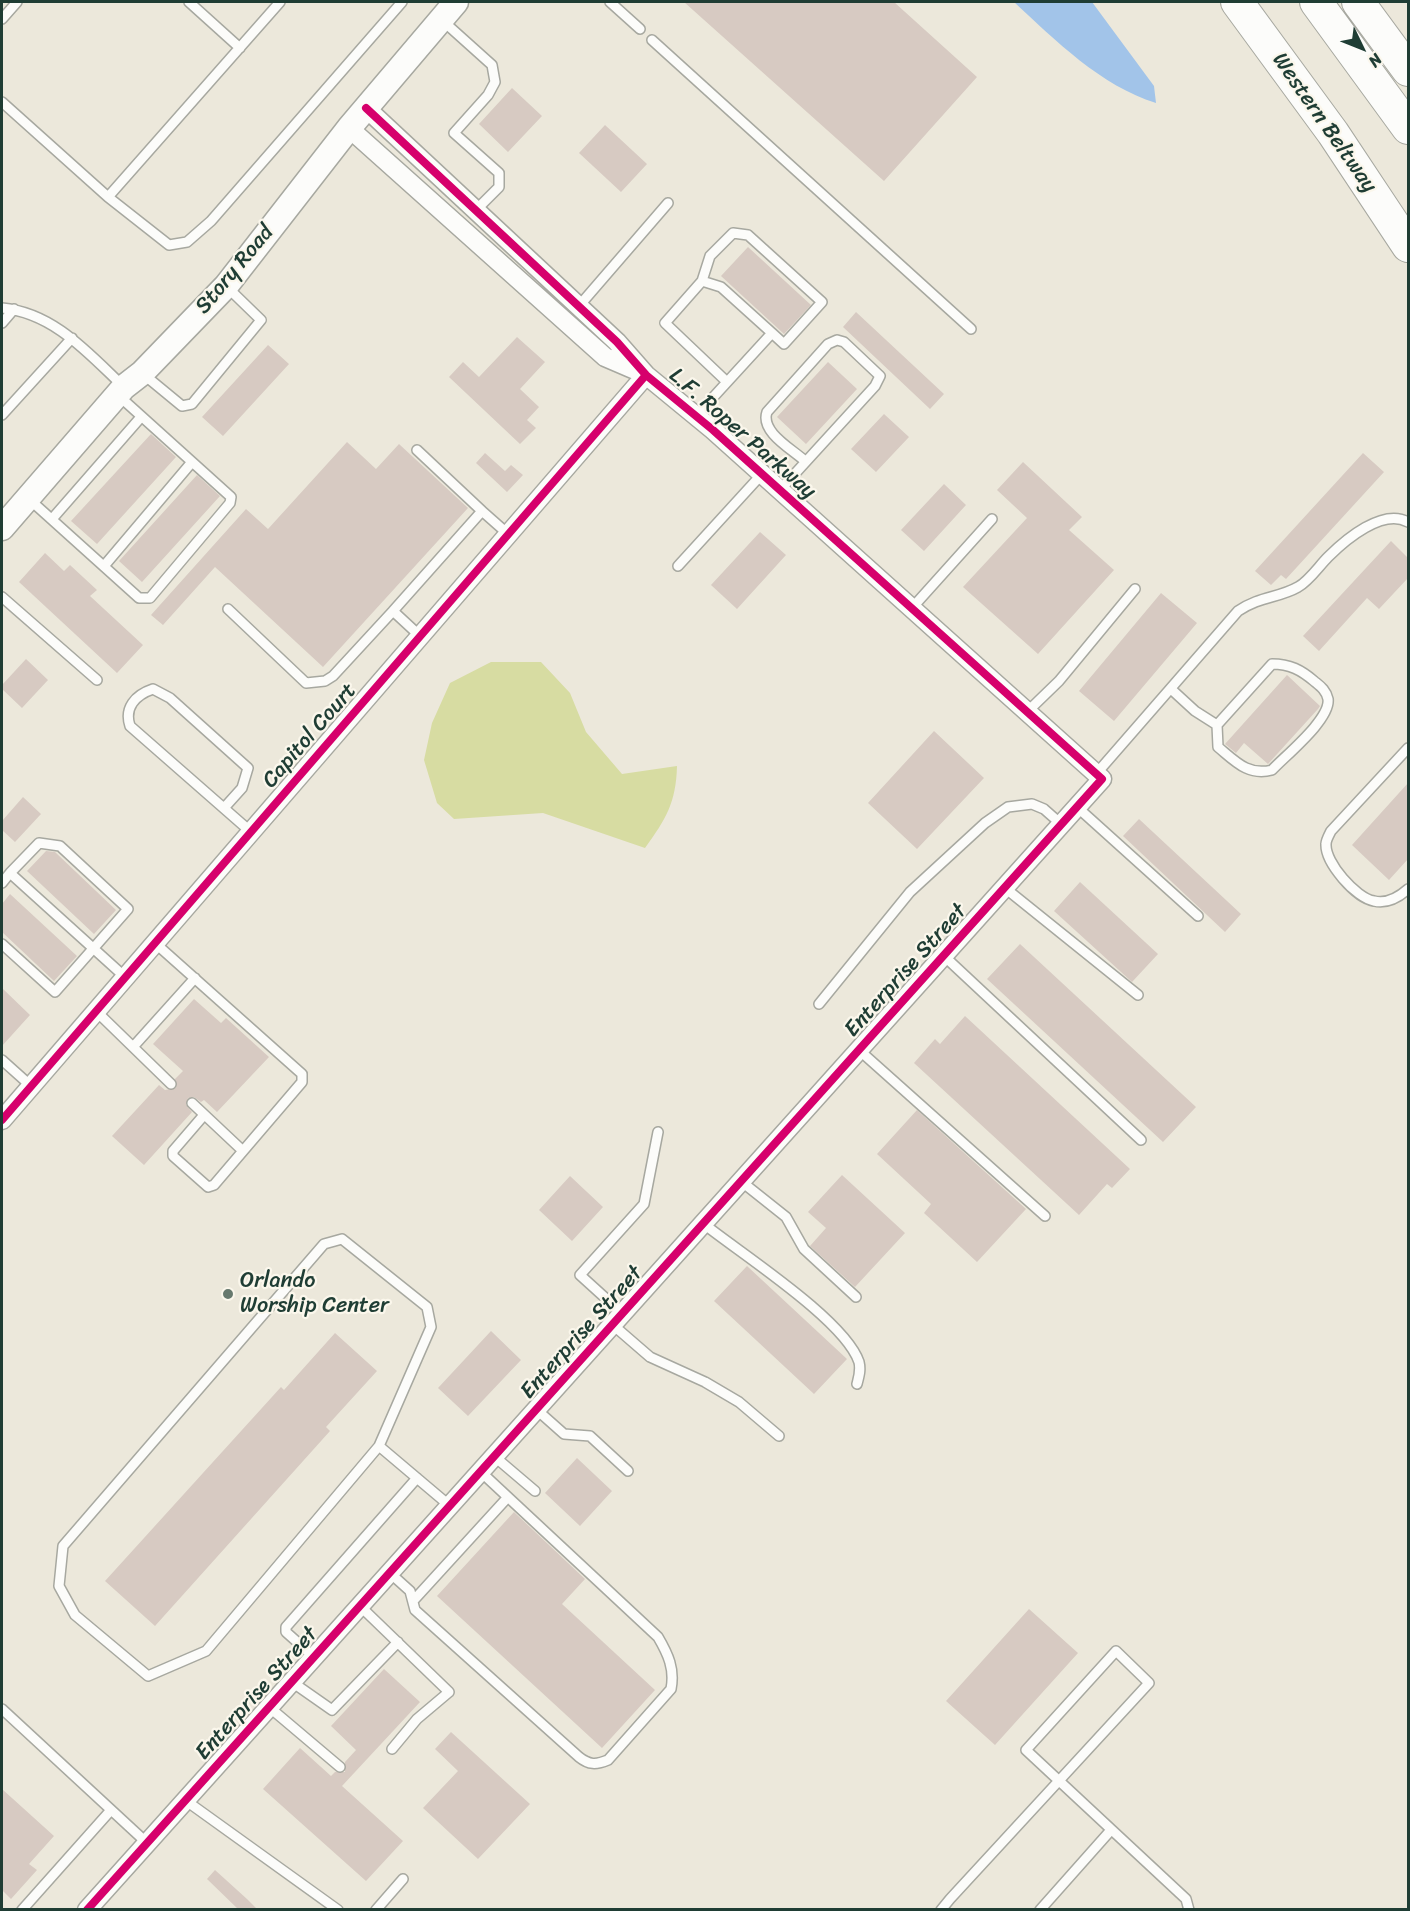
<!DOCTYPE html>
<style>
body{margin:0}
#map{position:relative;width:1410px;height:1911px;overflow:hidden;background:#ece8db;font-family:Sriracha,sans-serif}
canvas{display:block}
.frame{position:absolute;inset:0;border:3px solid #1f3d34;pointer-events:none}
.north{position:absolute;left:1332px;top:18px;width:60px;height:60px;-webkit-text-stroke:4px #fbf7ec;paint-order:stroke;rotate:133deg;font-size:16px;font-weight:700;line-height:24px;text-align:center;color:#1f3d34}
.north::after{content:'';display:block;margin:auto;width:21px;height:27px;background:#1f3d34;clip-path:polygon(50% 0,100% 100%,50% 72%,0 100%)}
</style>
<div id="map">
<canvas width="1410" height="1911"></canvas>
<div class="frame"></div>
<div class="north">N</div>
</div>
<script>
const ctx = document.querySelector('canvas').getContext('2d');
ctx.lineJoin = 'round';
function fill(path, color) { ctx.fillStyle = color; ctx.fill(path, 'evenodd'); }
function trace(path, color, width, dash) { ctx.strokeStyle = color; ctx.lineWidth = width; ctx.lineCap = dash ? 'butt' : 'round'; ctx.setLineDash(dash || []); ctx.stroke(path); }
function write(font, color, halo, rows, align = 'center') {
  ctx.font = font + ' Sriracha,sans-serif'; ctx.lineWidth = 4.5; ctx.setLineDash([]); ctx.textBaseline = 'middle'; ctx.strokeStyle = halo; ctx.fillStyle = color; for (const [text, x, y, turn = 0] of rows) {
    ctx.save(); ctx.translate(x, y); ctx.rotate((+turn || 0) * Math.PI / 180); ctx.textAlign = isNaN(turn) ? turn : align; if (halo) ctx.strokeText(text, 0, 0); ctx.fillText(text, 0, 0); ctx.restore();
  }
}
fill(new Path2D(`
 M 491,662 L 541,662 L 570,693 L 586,732 L 622,774 L 677,766 C 676,803 666,819 645,848 L 543,813 L 454,819 L 437,803 L 424,760 L 432,723 L 450,683 Z`), '#d7dca2');
fill(new Path2D(`
 M 1014,2 L 1092,2 L 1154,86 L 1156,103 C 1101,86 1055,40 1014,2 Z`), '#a2c4e9');
fill(new Path2D(`
 M 684,2 L 894,2 L 977,77 L 884,181 Z
 M 512,88 L 542,116 L 508,152 L 479,124 Z
 M 605,125 L 647,164 L 621,192 L 579,153 Z
 M 748,247 L 811,305 L 784,334 L 721,276 Z
 M 856,312 L 944,394 L 930,409 L 843,327 Z
 M 517,337 L 545,362 L 520,389 L 539,407 L 527,420 L 536,428 L 520,444 L 449,377 L 463,362 L 479,377 Z
 M 268,345 L 289,364 L 223,436 L 202,417 Z
 M 828,362 L 857,389 L 806,444 L 777,417 Z
 M 884,414 L 909,437 L 876,472 L 851,449 Z
 M 151,434 L 176,457 L 97,544 L 71,521 Z
 M 347,442 L 376,469 L 399,444 L 468,508 L 323,667 L 215,567 L 163,625 L 151,615 L 246,509 L 268,529 Z
 M 485,453 L 505,471 L 511,465 L 523,475 L 507,492 L 476,463 Z
 M 1363,453 L 1384,472 L 1286,579 L 1281,575 L 1271,585 L 1255,571 Z
 M 1023,462 L 1082,517 L 1069,530 L 1114,570 L 1038,654 L 963,587 L 1027,518 L 997,490 Z
 M 197,475 L 220,496 L 142,582 L 119,561 Z
 M 944,484 L 966,505 L 924,551 L 901,530 Z
 M 760,532 L 786,555 L 737,609 L 711,585 Z
 M 1391,541 L 1408,558 L 1408,578 L 1379,609 L 1367,598 L 1319,651 L 1303,636 Z
 M 45,553 L 64,571 L 70,565 L 97,590 L 90,596 L 143,645 L 117,673 L 19,582 Z
 M 1161,593 L 1197,623 L 1114,721 L 1079,691 Z
 M 26,659 L 48,680 L 22,708 L 2,689 L 2,685 Z
 M 1287,675 L 1320,706 L 1318,709 L 1268,764 L 1244,743 L 1236,753 L 1225,744 Z
 M 934,731 L 984,778 L 917,849 L 868,803 Z
 M 1408,783 L 1408,859 L 1389,880 L 1352,845 Z
 M 23,797 L 41,814 L 15,842 L 2,830 L 2,821 Z
 M 1139,819 L 1241,914 L 1225,932 L 1123,836 Z
 M 46,851 L 55,852 L 116,910 L 94,934 L 27,871 Z
 M 1080,882 L 1158,954 L 1132,982 L 1054,911 Z
 M 10,894 L 77,956 L 54,981 L 2,932 L 2,904 Z
 M 1020,944 L 1196,1107 L 1163,1142 L 987,979 Z
 M 2,988 L 30,1015 L 2,1046 Z
 M 194,999 L 221,1023 L 226,1018 L 269,1057 L 217,1112 L 204,1100 L 201,1102 L 194,1097 L 188,1098 L 186,1105 L 192,1112 L 144,1165 L 112,1136 L 159,1085 L 165,1090 L 176,1088 L 175,1079 L 183,1071 L 153,1044 Z
 M 965,1016 L 1130,1169 L 1112,1188 L 1107,1184 L 1079,1215 L 914,1063 L 935,1039 L 940,1044 Z
 M 917,1110 L 1026,1209 L 977,1262 L 924,1213 L 931,1204 L 877,1154 Z
 M 842,1175 L 905,1233 L 855,1287 L 810,1246 L 826,1228 L 808,1212 Z
 M 570,1176 L 603,1207 L 572,1241 L 539,1210 Z
 M 747,1266 L 847,1359 L 814,1394 L 714,1301 Z
 M 491,1331 L 521,1360 L 468,1416 L 438,1388 Z
 M 335,1333 L 377,1371 L 326,1427 L 330,1431 L 155,1626 L 105,1581 L 281,1387 L 284,1390 Z
 M 577,1458 L 612,1491 L 580,1526 L 545,1493 Z
 M 514,1512 L 585,1579 L 562,1604 L 655,1690 L 602,1748 L 437,1596 Z
 M 1029,1609 L 1078,1653 L 995,1745 L 946,1701 Z
 M 384,1669 L 420,1702 L 342,1786 L 403,1841 L 366,1881 L 263,1789 L 300,1748 L 331,1776 L 335,1772 L 345,1772 L 345,1762 L 356,1750 L 331,1726 Z
 M 451,1732 L 530,1804 L 478,1859 L 423,1808 L 458,1771 L 435,1749 Z
 M 2,1789 L 54,1836 L 29,1864 L 37,1870 L 11,1899 L 2,1890 Z
 M 215,1870 L 247,1899 L 258,1910 L 239,1910 L 207,1879 Z`), '#d7cac2');
const lane = new Path2D(`
 M 189,2 L 240,48
 M 610,2 L 640,29
 M 2,19 L 17,2
 M 443,21 L 492,65 L 495,82 L 488,95 L 454,133 L 499,173 L 499,187 L 476,210
 M 652,40 L 971,329
 M 2,102 L 108,197 L 169,245 L 187,242 L 211,221 L 402,2
 M 108,197 L 280,2
 M 702,281 L 721,287 L 772,333
 M 579,306 L 668,203
 M 2,308 C 54,313 88,353 124,387
 M 2,323 L 14,309
 M 142,373 L 182,406 L 192,404 L 261,320 L 227,287
 M 2,415 L 72,338
 M 696,416 L 772,333 L 784,344 L 822,302 L 748,235 L 733,233 L 710,256 L 702,281 L 665,323 L 726,381
 M 417,450 L 482,511
 M 780,490 L 875,386 L 880,376 L 844,342 L 837,340 L 828,344 L 767,412 C 760,432 792,449 805,461
 M 29,499 L 139,598 L 150,598 L 230,503 L 231,497 L 119,396
 M 52,519 L 141,417
 M 104,566 L 192,462
 M 678,566 L 762,474
 M 2,597 L 97,680
 M 912,608 L 992,519
 M 228,609 L 306,683 L 325,681 L 333,676 L 393,611 L 420,636
 M 393,611 L 482,511 L 508,534
 M 1171,689 L 1195,711 L 1217,725 L 1272,664 C 1290,664 1301,670 1314,681 C 1320,686 1326,690 1328,699 C 1331,719 1286,755 1272,770 C 1248,776 1236,762 1218,747 L 1217,725
 M 1027,712 L 1059,681 L 1135,589
 M 1408,748 L 1331,831 C 1329,835 1326,840 1326,844 C 1325,863 1356,898 1374,901 C 1387,904 1399,897 1408,889
 M 1096,774 L 1238,611 C 1260,596 1279,598 1298,587 C 1309,581 1319,566 1328,557 C 1346,539 1383,508 1408,522
 M 1077,807 L 1198,916
 M 224,808 L 242,788 L 248,768 L 170,698 L 153,689 C 135,695 124,708 130,726 L 251,832
 M 2,883 L 10,873 L 125,977
 M 1005,888 L 1138,995
 M 155,943 L 302,1074 L 302,1082 L 243,1151 L 192,1103
 M 2,944 L 55,992 L 128,909 L 60,846 L 39,843 L 10,873
 M 944,956 L 1141,1140
 M 819,1004 L 910,892 L 985,823 L 1008,807 L 1032,804 L 1044,809 L 1061,824
 M 96,1011 L 171,1084
 M 133,1047 L 195,978
 M 859,1050 L 1045,1216
 M 2,1060 L 31,1086
 M 204,1115 L 173,1151 L 173,1156 L 208,1187 L 214,1185 L 243,1151
 M 742,1182 L 786,1217 L 804,1249 L 856,1297
 M 704,1224 C 740,1253 845,1320 859,1362 C 861,1370 859,1376 857,1384
 M 623,1314 L 580,1275 L 644,1204 L 658,1132
 M 613,1325 L 650,1357 L 705,1382 L 739,1402 L 779,1436
 M 537,1410 L 564,1434 L 590,1436 L 628,1471
 M 379,1446 L 206,1651 L 148,1676 L 75,1615 L 59,1586 L 63,1546 L 324,1244 L 342,1239 L 427,1307 L 431,1327 L 379,1446 L 450,1506
 M 495,1457 L 535,1491
 M 390,1573 L 410,1591 L 415,1610 L 579,1757 C 589,1765 596,1765 608,1760 L 671,1689 C 675,1669 668,1654 658,1637 L 481,1472
 M 413,1601 L 508,1497
 M 360,1606 L 449,1692 L 417,1719 L 392,1749
 M 314,1657 L 286,1632 L 286,1627 L 417,1478
 M 292,1682 L 332,1710 L 398,1642
 M 269,1707 L 340,1767
 M 2,1709 L 147,1843
 M 185,1800 L 338,1910
 M 22,1910 L 111,1810
 M 376,1910 L 403,1879
 M 941,1910 L 950,1899 L 1149,1683 L 1116,1651 L 1026,1750 L 1186,1899 L 1189,1910
 M 1040,1910 L 1111,1830`);
const street = new Path2D(`
 M 349,128 L 605,357 L 640,372
 M 2,1120 L 646,375
 M 87,1910 L 1102,779 L 713,430 L 646,375 L 617,342 L 366,108`);
const secondary = new Path2D(`
 M 2,528 L 124,387 L 142,373 L 226,286 L 349,128 L 456,2`);
const highway = new Path2D(`
 M 1237,2 L 1333,133 L 1408,246
 M 1316,2 L 1408,128
 M 1358,2 L 1408,70`);
trace(lane, '#a7a8a0', 12);
trace(street, '#a7a8a0', 21);
trace(secondary, '#a7a8a0', 27);
trace(highway, '#a7a8a0', 34);
trace(lane, '#fcfcfa', 9);
trace(street, '#fcfcfa', 18);
trace(secondary, '#fcfcfa', 24);
trace(highway, '#fcfcfa', 32);
trace(new Path2D(`
 M 2,1120 L 646,375
 M 87,1910 L 1102,779 L 713,430 L 646,375 L 617,342 L 366,108`), '#d6006c', 8);
for (const [x, y, r, color] of [
 [228,1294,6,"#67796e"]
]) { const dot = new Path2D(); dot.arc(x, y, r, 0, 2 * Math.PI); ctx.fillStyle = color; ctx.fill(dot); trace(dot, '#fbf7ec', 2); }
write('22px', '#1f3d34', '#fbf7ec', [
 ["Western Beltway",1324,123,55],
 ["Story Road",235,270,-50],
 ["L.F. Roper Parkway",742,434,41],
 ["Capitol Court",310,736,-49],
 ["Enterprise Street",906,971,-48],
 ["Enterprise Street",582,1333,-48],
 ["Enterprise Street",257,1694,-48]
]);
write('22px', '#1f3d34', '#fbf7ec', [
 ["Orlando",240,1281],
 ["Worship Center",240,1306]
], 'left');
</script>
